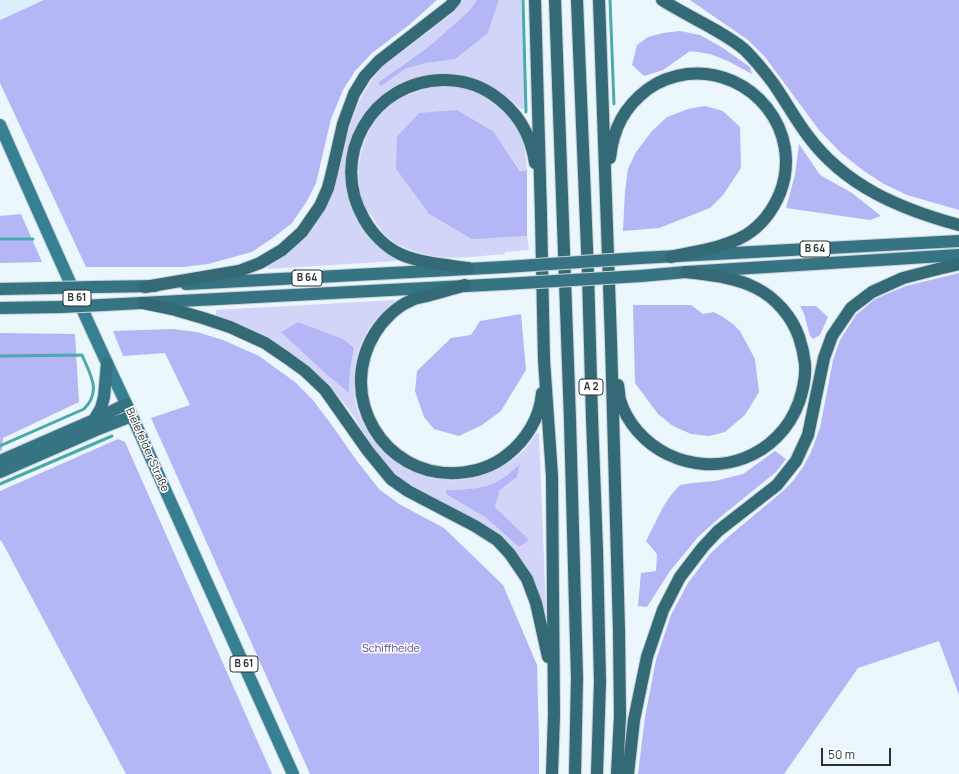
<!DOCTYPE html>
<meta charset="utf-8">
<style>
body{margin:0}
#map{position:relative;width:959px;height:774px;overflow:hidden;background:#ebf6fd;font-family:Manrope,sans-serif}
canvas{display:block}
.scale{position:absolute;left:821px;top:748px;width:70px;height:18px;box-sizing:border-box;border:2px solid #2a3135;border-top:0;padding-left:5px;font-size:12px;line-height:14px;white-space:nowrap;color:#2a3135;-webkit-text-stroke:3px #fff;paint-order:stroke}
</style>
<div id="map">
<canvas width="959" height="774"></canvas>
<div class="scale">50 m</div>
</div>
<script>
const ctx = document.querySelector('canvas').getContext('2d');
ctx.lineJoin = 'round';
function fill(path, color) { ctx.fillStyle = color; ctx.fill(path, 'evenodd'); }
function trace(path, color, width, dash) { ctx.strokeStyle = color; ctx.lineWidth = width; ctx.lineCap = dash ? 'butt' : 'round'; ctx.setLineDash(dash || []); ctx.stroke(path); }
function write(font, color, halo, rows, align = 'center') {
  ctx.font = font + ' Manrope,sans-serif'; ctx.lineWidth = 3; ctx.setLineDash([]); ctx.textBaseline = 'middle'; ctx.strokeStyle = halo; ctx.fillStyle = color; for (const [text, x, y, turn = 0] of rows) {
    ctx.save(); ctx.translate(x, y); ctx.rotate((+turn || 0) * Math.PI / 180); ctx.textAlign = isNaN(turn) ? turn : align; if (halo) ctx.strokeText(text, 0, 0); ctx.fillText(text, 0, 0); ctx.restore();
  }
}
fill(new Path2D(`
 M 0,0 L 44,0 L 0,20 Z`), '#daeefb');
fill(new Path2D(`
 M 463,0 L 477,0 L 469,11 L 432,44 L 402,65 L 381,85 L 405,69 L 426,63 L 488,33 L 499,0 L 521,0 L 525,108 L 521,109 C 511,100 501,91 490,85 C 473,76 452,72 433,74 C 399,77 364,103 352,135 C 345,153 344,173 348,192 C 351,205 356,216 363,228 C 364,231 366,234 367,236 C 375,245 387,252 396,258 L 395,261 L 268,269 L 268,265 L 286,254 L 307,234 L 325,209 L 333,191 L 340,169 L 350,125 L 361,98 L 371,81 L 384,66 L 454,12 Z
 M 437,87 C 443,87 450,87 456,87 C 484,91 512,113 522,139 C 525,147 526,161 527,170 L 521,171 L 494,132 L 396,169 L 429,214 L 472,238 L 527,236 L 529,250 L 505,252 L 505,254 C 475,256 441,263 412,250 C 406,248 398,245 393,241 C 385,236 378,226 373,218 C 371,215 368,211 366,208 C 348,170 364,120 400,99 C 412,92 424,89 437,87 Z
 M 395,300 L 395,301 C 370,320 355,346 354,378 C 354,387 354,396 356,405 C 365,438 387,460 417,472 C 421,474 426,477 431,478 C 435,479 439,479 443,479 C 448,480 453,481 458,480 C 478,480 504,468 519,455 C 526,449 531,441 536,434 L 539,433 L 546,611 L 544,611 L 516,553 L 410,487 C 397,475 384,462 373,447 C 365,435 358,423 350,411 C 314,363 272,335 216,315 L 216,310 ZM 298,322 L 354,348 L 350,370 L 349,393 L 281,332 ZM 519,464 L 517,477 L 500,490 L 495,507 L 528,540 L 519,547 L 485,517 L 446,494 L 446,490 C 461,489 477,490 491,485 C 501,481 510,472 519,464 Z`), '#d2d4f8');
fill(new Path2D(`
 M 44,0 L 437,0 L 409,25 L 372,53 L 355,71 L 343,90 L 331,119 L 316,183 L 307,201 L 292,223 L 274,237 L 252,252 L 208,264 L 183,267 L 86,267 L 0,83 L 0,20 Z
 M 477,0 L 499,0 L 488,33 L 455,59 L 426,63 L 405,69 L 381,86 L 378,83 L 432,44 L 469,11 Z
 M 690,0 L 959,0 L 959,210 L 907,195 L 884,184 L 864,171 L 841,153 L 819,130 L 765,57 L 748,40 Z
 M 680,31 L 700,35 L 723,48 L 750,67 L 752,74 L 728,61 L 710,54 L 690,51 L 663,70 L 644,76 L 632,65 L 637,45 L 648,37 L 663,33 Z
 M 705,106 L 723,111 L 740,127 L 741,168 L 723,195 L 710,208 L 659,228 L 623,231 L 625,191 L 628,169 L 636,152 L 652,131 L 667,117 L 688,109 Z
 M 457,110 L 494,132 L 520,171 L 527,170 L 527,236 L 472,239 L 429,214 L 396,169 L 397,137 L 419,113 Z
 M 799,144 L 820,175 L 852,193 L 881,216 L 870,220 L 786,208 L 795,175 Z
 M 21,214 L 42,262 L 0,263 L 0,216 Z
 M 959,273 L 959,695 L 939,641 L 858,668 L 784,774 L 638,774 L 645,717 L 656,660 L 671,615 L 688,583 L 710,554 L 728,537 L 783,491 L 793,481 L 803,467 L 811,452 L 820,428 L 833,360 L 840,340 L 856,315 L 875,299 L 906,286 Z
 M 633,305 L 691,305 L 703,314 L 714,312 L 723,317 L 733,324 L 740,331 L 755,359 L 759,392 L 745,415 L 725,432 L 709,436 L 691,434 L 673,426 L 658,414 L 635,383 Z
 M 800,306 L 816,306 L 828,317 L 820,335 L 813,339 L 810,336 L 804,314 Z
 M 521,314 L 526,370 L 501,411 L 482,425 L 459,436 L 434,429 L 424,417 L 415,391 L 417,371 L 451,338 L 471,335 L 480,321 Z
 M 298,322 L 343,339 L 354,348 L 350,370 L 349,393 L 325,373 L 281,332 Z
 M 173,329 L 197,332 L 223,340 L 259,356 L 295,382 L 312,399 L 331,424 L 357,461 L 379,489 L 399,504 L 444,528 L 503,585 L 537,665 L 539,741 L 539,774 L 310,774 L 151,418 L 190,405 L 165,353 L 123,356 L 113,331 Z
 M 0,333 L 75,334 L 79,402 L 3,438 L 2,450 L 0,451 Z
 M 118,439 L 125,442 L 272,774 L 126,774 L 1,540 L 0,541 L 0,491 Z
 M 775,451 L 786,459 L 776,472 L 718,519 L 698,537 L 670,571 L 647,607 L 638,606 L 641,573 L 656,571 L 657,554 L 646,541 L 663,507 L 671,495 L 680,485 L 692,483 L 715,481 L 743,474 Z
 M 520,464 L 517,477 L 500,490 L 495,507 L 529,540 L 519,547 L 485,517 L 446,494 L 446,490 C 466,489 486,490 503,478 C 509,474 514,468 520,464 Z`), '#b4b6f6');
trace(new Path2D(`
 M 523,0 L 526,112
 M 610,0 L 614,104
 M 0,239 L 33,239
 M 0,356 L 82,355 C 90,374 102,391 84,409 L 0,446
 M 0,484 L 112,436`), '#4aaba9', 3);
const primary = new Path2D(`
 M 0,125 C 43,223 86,320 132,416 L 293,774`);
const trunk = new Path2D(`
 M 640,258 L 959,241
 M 641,276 L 686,272 L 959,255
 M 186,284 L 505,267
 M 94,287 L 155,286
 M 0,289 L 52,288
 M 103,305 L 504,284
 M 0,308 L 61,307
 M 94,420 L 101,408 L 104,397 L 107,363
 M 0,461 L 94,420 L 126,404
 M 0,472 L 96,430 L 132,416`);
const motorway = new Path2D(`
 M 535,0 L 541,215 L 544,360 L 552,476 L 554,715 L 552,774
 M 555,0 L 570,420 L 577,678 L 575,774
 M 577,0 L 588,273 L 592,417 L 597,550 L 600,682 L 597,774
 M 599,0 L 611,341 L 619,631 L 620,716 L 617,774
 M 662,0 C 678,10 694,18 710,27 C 722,34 735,41 745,50 C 755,60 764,71 773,83 C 785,100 795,119 808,136 C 845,186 900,209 959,225
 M 610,158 C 613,129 624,107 648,89 C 659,81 673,76 687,74 C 752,67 804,131 780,193 C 773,210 762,225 746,235 C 724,248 696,251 671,257
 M 468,268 C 446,265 420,263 400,254 C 385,247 372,233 364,219 C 328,157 372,81 443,80 C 460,80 477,84 492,94 C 516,110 531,134 535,163
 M 465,285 C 453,289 440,292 427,296 C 422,297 415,298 410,301 C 396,307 383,320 375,333 C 336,396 383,477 457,473 C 475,472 493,466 507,455 C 526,440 540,418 542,393
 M 145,287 L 239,271 L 260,263 L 282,250 L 302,232 L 320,206 L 328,188 L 333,168 L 343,124 L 354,94 L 365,76 L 379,61 L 450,6 L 455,0
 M 143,303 L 172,309 L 203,318 L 230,327 L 265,343 L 287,358 L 305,371 L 325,390 L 368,451 L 391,479 L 408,491 L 475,526 L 497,540 L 510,554 L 527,579 L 536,603 L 548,657
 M 618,385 C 619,390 619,395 620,400 C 627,423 645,443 667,454 C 718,479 779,457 799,402 C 803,390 806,377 805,364 C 804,355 802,346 799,337 C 792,317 776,298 756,288 C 735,277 709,275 686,272
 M 628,774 L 634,720 L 647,657 L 663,610 L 680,577 L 703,547 L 718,531 L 777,485 L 796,461 L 808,435 L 824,358 L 832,336 L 851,308 L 872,292 L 903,278 L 938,269 L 959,264`);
trace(primary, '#c8d3d9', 14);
trace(trunk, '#c8d3d9', 14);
trace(motorway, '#c8d3d9', 14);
trace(primary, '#378092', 12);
trace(trunk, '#367484', 12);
trace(motorway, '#346976', 12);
const trunkBridge = new Path2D(`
 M 505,267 L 640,258
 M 504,284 L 641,276
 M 52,288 L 94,287
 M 61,307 L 103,305`);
trace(trunkBridge, '#c8d3d9', 14, []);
trace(trunkBridge, '#367484', 12);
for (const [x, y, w] of [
 [815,249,30],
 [307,278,30],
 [77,298,28],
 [591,387,24],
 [244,664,28]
]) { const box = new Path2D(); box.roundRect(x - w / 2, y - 8, w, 16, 3); ctx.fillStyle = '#fff'; ctx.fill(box); trace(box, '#2a3135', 1); }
write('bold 10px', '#2a3135', null, [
 ["B 64",815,249],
 ["B 64",307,278],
 ["B 61",77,298],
 ["A 2",591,387],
 ["B 61",244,664]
]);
write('11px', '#2a3135', '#fff', [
 ["Bielefelder Straße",147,450,66]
]);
write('11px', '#4a4691', '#fff', [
 ["Schiffheide",391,649]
]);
</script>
